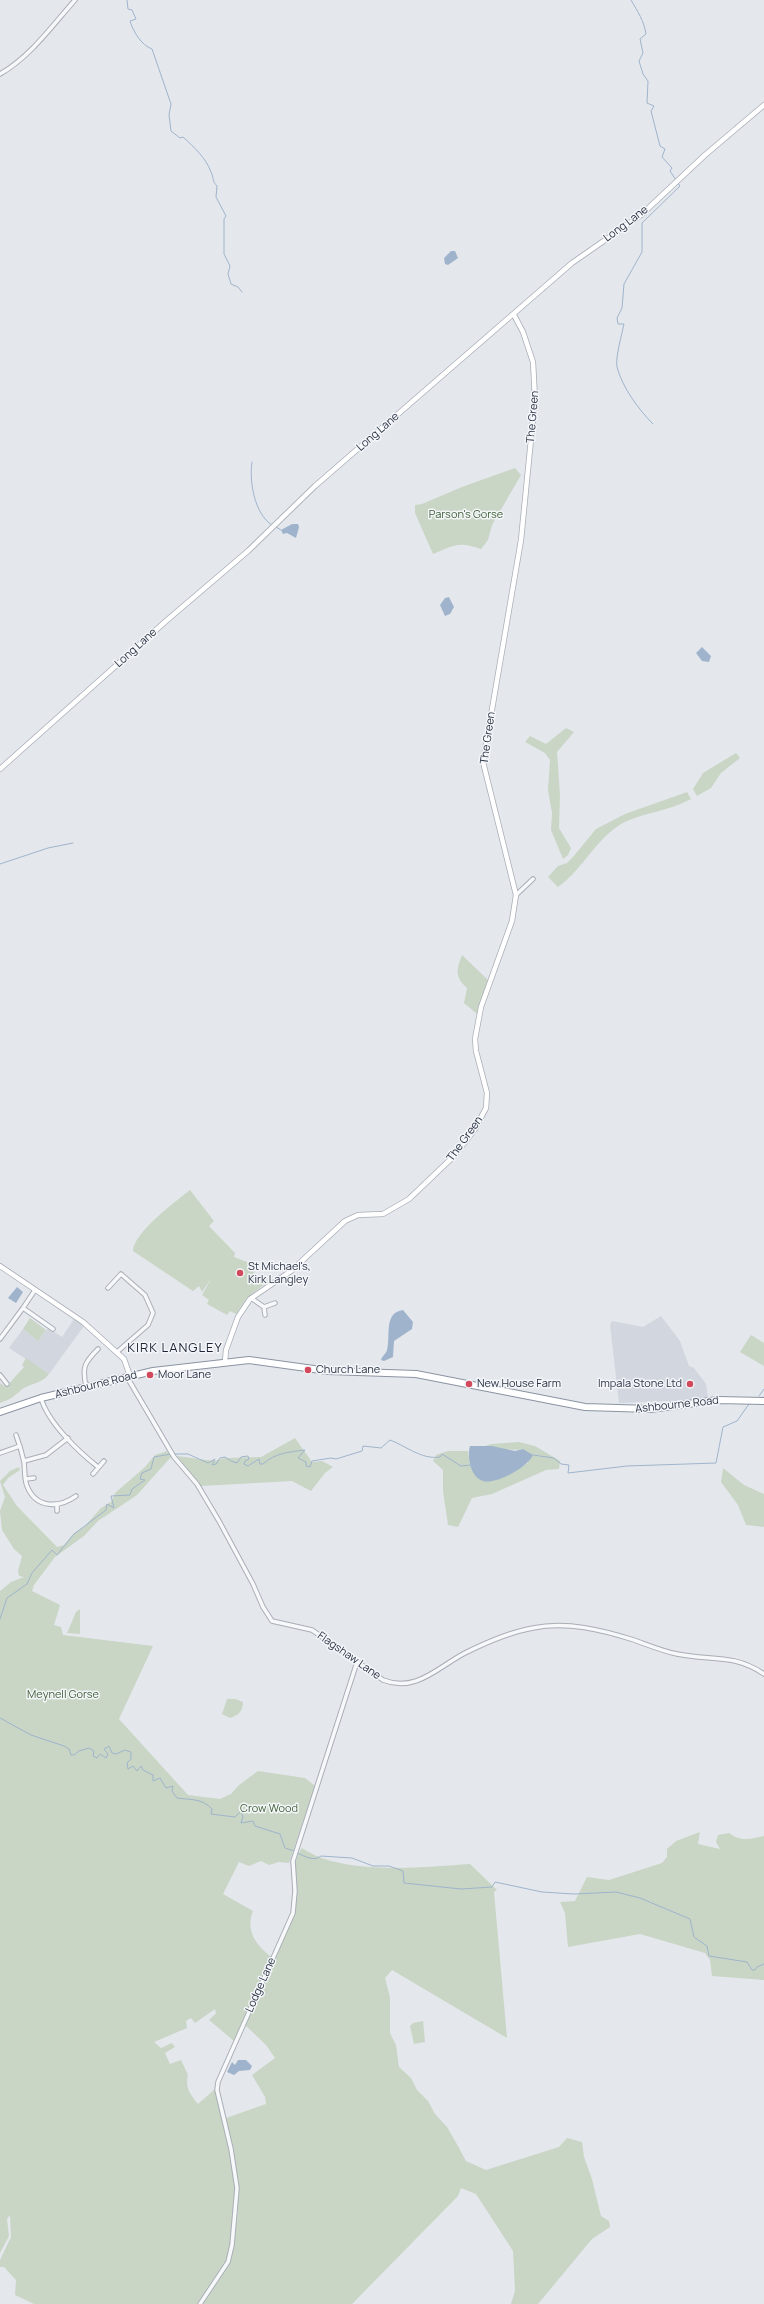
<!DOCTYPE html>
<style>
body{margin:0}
canvas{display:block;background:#e4e7ec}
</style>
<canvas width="764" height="2304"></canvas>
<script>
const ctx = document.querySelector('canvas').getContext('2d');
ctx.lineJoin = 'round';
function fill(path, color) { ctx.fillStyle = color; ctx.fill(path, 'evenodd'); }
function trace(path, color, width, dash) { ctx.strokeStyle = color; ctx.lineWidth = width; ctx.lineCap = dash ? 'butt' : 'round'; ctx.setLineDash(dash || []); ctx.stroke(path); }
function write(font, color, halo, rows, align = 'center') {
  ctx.font = font + ' Manrope,sans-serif'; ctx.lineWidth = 3; ctx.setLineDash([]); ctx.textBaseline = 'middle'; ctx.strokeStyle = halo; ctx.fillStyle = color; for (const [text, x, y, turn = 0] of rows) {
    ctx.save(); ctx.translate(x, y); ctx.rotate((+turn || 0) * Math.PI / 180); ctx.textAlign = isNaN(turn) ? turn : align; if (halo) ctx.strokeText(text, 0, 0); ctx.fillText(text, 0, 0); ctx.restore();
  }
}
fill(new Path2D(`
 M 661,1316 L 680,1341 L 689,1366 L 694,1368 L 706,1384 L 708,1398 L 673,1403 L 666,1401 L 619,1403 L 610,1325 L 612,1321 L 643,1327 Z
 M 74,1319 L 84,1326 L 49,1374 L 9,1348 L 23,1329 L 38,1341 L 48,1328 L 62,1337 Z`), '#d2d6de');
fill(new Path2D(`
 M 515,468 L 521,475 L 492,525 L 488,540 L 481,549 C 457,541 455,545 433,554 L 415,513 L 415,505 L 422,504 L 462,487 Z
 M 566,728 L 574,732 L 557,752 L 560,795 L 559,828 L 571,848 L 568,855 L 563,859 L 551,830 L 552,813 L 548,790 L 550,760 L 545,753 L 525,742 L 530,736 L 546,744 Z
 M 736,753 L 740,758 L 721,773 L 711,788 L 697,796 L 693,789 L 703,773 Z
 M 687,792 L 691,799 C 669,811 647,812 627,821 C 597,835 584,869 558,887 L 548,877 L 558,866 L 567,863 L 573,857 L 596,829 L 625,814 Z
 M 462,955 L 488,980 L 477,1014 L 464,1003 L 467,988 C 455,977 456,970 462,955 Z
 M 190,1190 L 214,1221 L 209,1226 L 235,1253 L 234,1257 L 247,1262 L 259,1280 L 263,1277 L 267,1282 L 247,1298 L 236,1314 L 230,1311 L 227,1315 L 207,1304 L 209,1300 L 202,1295 L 212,1277 L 202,1292 L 199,1286 L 193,1291 L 133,1251 C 133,1233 176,1201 190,1190 Z
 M 30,1318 L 46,1330 L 38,1341 L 23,1329 Z
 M 751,1335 L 764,1343 L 764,1366 L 740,1352 Z
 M 26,1358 L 49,1374 C 42,1384 30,1383 21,1390 C 12,1398 13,1398 0,1403 L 0,1383 L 6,1387 L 24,1367 L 22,1365 Z
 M 295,1438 L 312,1462 L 322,1461 L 333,1467 L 325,1473 L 311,1491 L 292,1481 L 201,1486 L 177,1456 L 214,1461 L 225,1458 L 261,1457 Z
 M 519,1442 L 535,1446 L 560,1461 L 559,1469 L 546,1470 L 492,1494 L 472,1498 L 458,1527 L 448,1525 L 443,1491 L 443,1470 L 433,1461 L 436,1455 L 448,1451 L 468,1451 L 470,1466 L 508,1475 L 528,1463 L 523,1449 C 509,1452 496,1446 482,1447 L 491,1444 Z
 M 167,1451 L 171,1457 L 137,1495 L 98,1521 L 84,1536 L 55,1557 L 34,1585 L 32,1591 L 60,1605 L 54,1625 L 61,1627 L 63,1635 L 153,1646 L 119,1719 L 188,1795 L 220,1799 L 231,1794 L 239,1785 L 258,1771 L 305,1778 L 315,1786 L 289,1863 L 279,1862 L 269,1865 L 261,1861 L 249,1866 L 239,1862 L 223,1894 L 253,1911 C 245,1930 256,1946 272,1957 L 234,2041 L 209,2020 L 216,2013 L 215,2009 L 195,2023 L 191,2018 L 186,2021 L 187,2028 L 154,2042 L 161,2048 L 172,2043 L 175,2047 L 165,2053 L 170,2064 L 181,2060 L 188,2075 C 185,2088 190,2094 198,2104 L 215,2089 L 226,2132 L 236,2184 L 233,2219 L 237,2223 L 239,2183 L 226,2118 L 266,2104 L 265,2097 L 252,2075 L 275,2058 L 266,2045 L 245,2025 L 294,1911 C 297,1889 289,1866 302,1848 C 342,1876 422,1867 470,1864 L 497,1890 L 494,1892 L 507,2038 L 392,1970 L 385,1978 L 390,1997 L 390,2033 L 396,2045 L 399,2067 L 411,2078 L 417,2090 L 428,2101 L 435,2114 L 447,2127 L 458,2146 L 466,2161 L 486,2170 L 559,2147 L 567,2138 L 582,2142 L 584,2157 L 592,2179 L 601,2216 L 609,2221 L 610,2227 L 592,2239 L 538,2304 L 511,2304 L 515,2291 L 513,2251 L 476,2194 L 461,2188 L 458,2196 L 352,2304 L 201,2304 L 211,2285 L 197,2304 L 34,2304 L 15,2295 L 16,2280 L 4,2267 L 0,2267 L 0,2260 L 11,2237 L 10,2215 L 7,2219 L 9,2236 L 0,2253 L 0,1591 L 11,1582 L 24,1577 L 19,1576 L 18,1571 L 22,1556 L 14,1549 L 2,1530 L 0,1511 L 5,1497 L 0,1481 L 10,1471 L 19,1467 L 20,1470 L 8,1478 L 3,1485 L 17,1506 L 57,1547 L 64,1545 L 74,1533 L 84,1527 L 101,1508 L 111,1502 L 115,1493 L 145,1467 L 155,1455 Z
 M 723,1468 L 744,1485 L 764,1494 L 764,1527 L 746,1525 L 738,1505 L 721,1482 Z
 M 80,1609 L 80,1634 L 67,1633 L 76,1612 Z
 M 227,1699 L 235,1699 L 243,1702 C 243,1711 239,1715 230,1718 L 222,1714 Z
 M 700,1832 L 698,1844 L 720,1849 L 716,1842 L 718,1835 L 729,1833 C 741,1842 751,1839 764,1836 L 764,1980 L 712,1976 L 710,1960 L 705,1953 L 640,1934 L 568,1947 L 565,1913 L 560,1902 L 575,1901 L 587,1877 L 609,1880 L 662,1863 L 667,1857 L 667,1849 L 676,1841 Z
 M 423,2021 L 425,2042 L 414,2044 L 410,2026 L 413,2023 Z`), '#c9d6c5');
fill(new Path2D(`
 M 451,251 L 455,251 L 458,258 L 448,265 L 445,264 L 444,258 Z
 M 292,524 L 298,524 L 299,527 L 296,538 L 287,533 L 283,534 L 281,530 Z
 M 449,597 L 454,607 L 450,614 L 445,616 L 440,605 L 445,598 Z
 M 702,647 L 711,656 L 709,662 L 702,661 L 696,653 Z
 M 17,1287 L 23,1292 L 16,1303 L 8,1298 Z
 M 403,1310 L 413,1322 L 412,1329 L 394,1341 L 393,1357 L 384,1361 L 381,1360 C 382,1356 386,1354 387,1350 C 391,1336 383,1313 403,1310 Z
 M 470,1446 L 492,1446 L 515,1451 L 523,1449 L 533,1455 C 528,1467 496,1485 483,1481 C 470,1477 467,1456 470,1446 Z
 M 238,2060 L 246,2060 L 252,2066 L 250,2070 L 239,2071 L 234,2075 L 227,2072 L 232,2062 L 235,2065 Z`), '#9fb4cc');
trace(new Path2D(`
 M 127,0 L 128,9 L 132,10 L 136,19 L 130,21 C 133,31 141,45 152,49 L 171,104 L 169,115 L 171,131 L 180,138 L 183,137 C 194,147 206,158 211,172 C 214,178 212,181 217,186 L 216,197 L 226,216 L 224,219 L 224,254 L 230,266 L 228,274 L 231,284 L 238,287 L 242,292
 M 631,0 C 638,12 644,21 646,34 L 640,39 L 643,53 L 639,61 L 643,74 L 648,81 L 647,103 L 654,106 L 651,111 L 660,146 L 665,149 L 662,157 L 672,168 L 670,171 L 676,180
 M 653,424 C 639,410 622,387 617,367 C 615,358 622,334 624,324 L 618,324 L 617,318 L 622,308 L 624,284 L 642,252 L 642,223 L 680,186 L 678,183
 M 252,462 C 249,480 254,514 272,525
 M 276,527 L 281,530
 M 0,864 L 48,848 L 73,843
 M 759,1396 L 764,1389
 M 174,1454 L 188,1454 L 208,1463 L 215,1459 L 212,1465 L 216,1464 L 220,1458 L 225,1457 L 231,1461 L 237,1463 L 241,1457 L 248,1456 L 249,1459 L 245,1461 L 244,1464 L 248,1466 L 259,1459 L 260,1464 L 263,1464 C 275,1453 289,1452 305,1450 L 298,1458 L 306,1462 L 306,1466 L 310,1467 L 312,1461 L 331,1458 L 336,1459 L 362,1451 L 363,1446 L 381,1448 L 390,1440 C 406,1446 422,1460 440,1457 L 442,1454 L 461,1466 L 471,1465
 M 533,1455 L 554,1458 L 561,1464 L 569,1465 L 568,1473 L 627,1466 L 716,1463 L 723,1427 L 737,1421 L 749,1404
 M 0,1619 L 7,1598 L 27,1584 L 32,1573 L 52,1550 L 57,1555 L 74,1534 L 106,1510 L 107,1504 L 114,1508 L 111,1496 L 130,1495 L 132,1489 L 145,1480 L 140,1479 L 142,1473 L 151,1469 L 154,1457 L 171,1454
 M 0,1718 L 31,1735 L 64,1746 L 69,1749 L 71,1755 L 74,1755 L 79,1751 L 89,1748 L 94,1751 L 93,1756 L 97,1758 L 100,1754 L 106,1758 L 108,1754 L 104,1749 L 109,1746 L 112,1753 L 116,1754 L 125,1750 L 131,1752 L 131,1759 L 127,1763 L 128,1769 L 133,1766 L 137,1771 L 141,1766 L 143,1770 L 153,1775 L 153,1781 L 160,1778 L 166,1788 L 173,1786 L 172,1791 L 177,1798 C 190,1800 202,1798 212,1809 L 211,1814 L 235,1817 L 241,1811 L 243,1817 L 241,1823 L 253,1821 L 255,1826 L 280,1834 L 285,1848 L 294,1851
 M 297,1853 C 305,1856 313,1862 321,1856 L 352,1858 L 373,1866 L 389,1866 L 403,1871 L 404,1883 L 461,1889 L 492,1887 L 495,1882 L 542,1892 L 574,1894 L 616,1892 L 640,1898 L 690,1919 L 694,1937 L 707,1946 L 709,1956 L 747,1962 L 752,1970 L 755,1970 L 757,1967 L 764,1964`), '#9fb4cc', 1);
const street = new Path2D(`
 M 0,74 C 30,57 52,26 75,0
 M 516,895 L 533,879
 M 108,1288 L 121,1274 L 145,1295 L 153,1313 L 148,1325 L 117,1352
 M 35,1290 L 23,1308 L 53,1329
 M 251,1298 L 264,1307 L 275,1303
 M 264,1307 L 265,1315
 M 0,1339 L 23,1308
 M 0,1375 L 7,1384
 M 127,1377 L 174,1457 L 197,1484 L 219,1521 L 253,1584 L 263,1607 L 272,1621 L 312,1630 L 383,1680 C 416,1693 438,1667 465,1653 C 485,1643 510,1632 533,1628 C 567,1621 602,1630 634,1640 C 648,1645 662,1651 677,1654 C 710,1661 733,1653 764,1674
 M 86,1387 C 82,1367 84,1363 98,1349
 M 41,1398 C 48,1423 79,1452 98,1467
 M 16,1435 C 19,1443 22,1453 24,1462 C 25,1470 24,1479 27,1486 C 36,1509 59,1508 76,1496
 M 0,1453 L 20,1446
 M 24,1461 L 46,1455 L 68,1438
 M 93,1474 L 104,1461
 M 26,1479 L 34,1478
 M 57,1505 L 57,1511
 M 200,2304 L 228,2262 L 232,2245 L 237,2188 L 231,2149 L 217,2090 L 218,2082 L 293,1913 L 295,1891 L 293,1861 L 357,1662`);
const secondary = new Path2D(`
 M 0,769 L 166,621 L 248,551 L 315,486 L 572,263 L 641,215 L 705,155 L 764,105
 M 0,1266 L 83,1322 L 124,1359 L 130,1376
 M 225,1362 L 226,1350 L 238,1317 L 250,1299 L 291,1271 L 345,1221 L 358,1215 L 383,1214 L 409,1199 L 454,1156 L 475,1129 L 486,1108 L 487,1093 L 476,1051 L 475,1039 L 481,1007 L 512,921 L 516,895 L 483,762 L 521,540 L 535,399 L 533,362 L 523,332 L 514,315`);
const highway = new Path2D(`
 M 0,1412 L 41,1398 L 153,1371 L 249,1360 L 328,1371 L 416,1374 L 585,1407 L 650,1409 L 718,1400 L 764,1401`);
trace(street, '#a9aeb7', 5.5);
trace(secondary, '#a9aeb7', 6);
trace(highway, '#8b94a3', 8);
trace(street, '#f7f8fa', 3.5);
trace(secondary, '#fff', 4.5);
trace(highway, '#fff', 6);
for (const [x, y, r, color] of [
 [240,1273,4,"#d1495b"],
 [308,1370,4,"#d1495b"],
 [150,1375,4,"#d1495b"],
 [469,1384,4,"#d1495b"],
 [690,1384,4,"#d1495b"]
]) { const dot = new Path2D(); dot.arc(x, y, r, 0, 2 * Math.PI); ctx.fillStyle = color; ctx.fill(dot); trace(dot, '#f4f6f9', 1.5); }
write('11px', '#2b3445', '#f4f6f9', [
 ["Long Lane",626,224,-37],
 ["The Green",533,417,-85],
 ["Long Lane",378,432,-41],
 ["Long Lane",136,648,-42],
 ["The Green",488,738,-82],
 ["The Green",465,1139,-54],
 ["Ashbourne Road",96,1385,-14],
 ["Ashbourne Road",677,1405,-6],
 ["Flagshaw Lane",349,1656,35],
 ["Lodge Lane",261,1985,-66]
]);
write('11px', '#3f6138', '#f4f6f9', [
 ["Parson's Gorse",466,515],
 ["Meynell Gorse",63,1695],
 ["Crow Wood",269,1809]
]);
write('11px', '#2b3445', '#f4f6f9', [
 ["St Michael's,",248,1267],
 ["Kirk Langley",248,1280],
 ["Church Lane",316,1370],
 ["Moor Lane",158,1375],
 ["New House Farm",477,1384],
 ["Impala Stone Ltd",682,1384,"right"]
], 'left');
ctx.letterSpacing = '1px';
write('13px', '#1d2536', '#f4f6f9', [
 ["KIRK LANGLEY",175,1348]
]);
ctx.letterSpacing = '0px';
</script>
